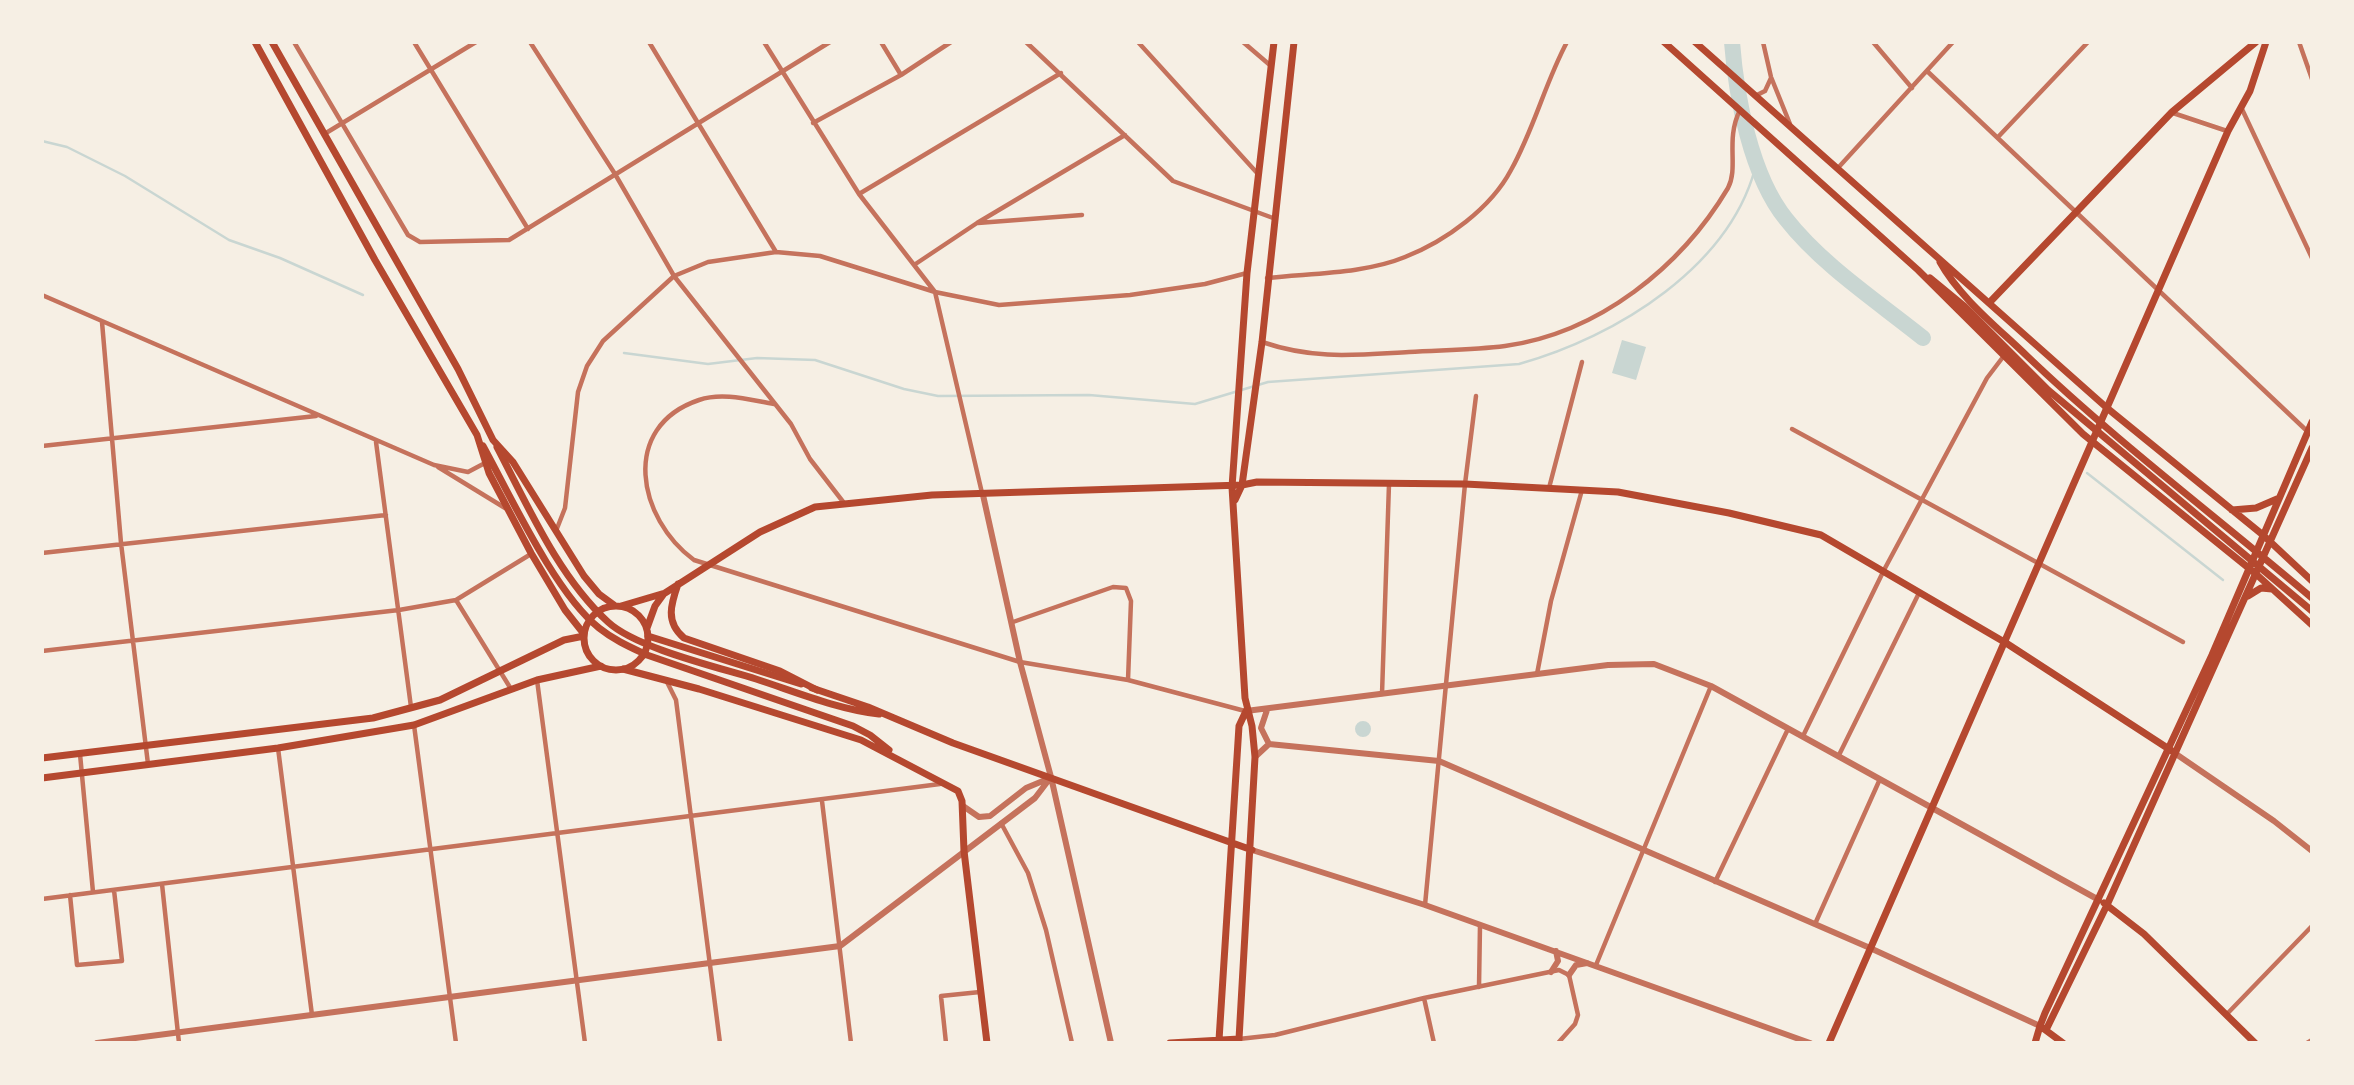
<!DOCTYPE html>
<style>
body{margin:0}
#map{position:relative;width:2354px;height:1085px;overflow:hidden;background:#f6efe4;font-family:Ubuntu,sans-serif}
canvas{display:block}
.frame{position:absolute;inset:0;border:44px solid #f6efe4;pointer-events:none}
</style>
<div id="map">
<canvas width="2354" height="1085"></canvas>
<div class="frame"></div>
</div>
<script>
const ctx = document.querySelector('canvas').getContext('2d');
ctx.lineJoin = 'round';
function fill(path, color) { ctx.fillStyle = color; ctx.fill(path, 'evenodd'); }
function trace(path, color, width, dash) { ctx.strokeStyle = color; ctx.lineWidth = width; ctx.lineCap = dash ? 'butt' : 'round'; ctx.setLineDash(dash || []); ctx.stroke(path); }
fill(new Path2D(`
 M 1622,340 L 1646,347 L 1636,380 L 1612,373 Z
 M1355 729a8 8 0 1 1 16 0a8 8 0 1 1-16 0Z`), '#c9d6d2');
trace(new Path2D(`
 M 42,141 L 67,147 L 125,176 L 229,240 L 280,258 L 363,295
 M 624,353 L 708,364 L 757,358 L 815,360 L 904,389 L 938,396 L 1089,395 L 1195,404 L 1268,382 L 1519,364 C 1616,337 1733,266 1757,161
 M 2087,473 L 2223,580`), '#c9d6d2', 2.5);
trace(new Path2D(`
 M 1732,42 C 1736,96 1751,176 1786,219 C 1822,265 1877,301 1923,338`), '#c9d6d2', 16);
trace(new Path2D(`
 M 294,42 L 408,235 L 420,242 L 509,240 L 830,42
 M 414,42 L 528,229
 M 530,42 L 615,174 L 674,276 L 791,424 L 810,459 L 844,503
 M 649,42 L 776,252
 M 764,42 L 859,194 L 935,292 L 982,493
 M 881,42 L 901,75
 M 1026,42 L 1173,181 L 1273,218
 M 1138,42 L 1258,174
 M 1243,42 L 1271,66
 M 1763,42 L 1771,77 L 1790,124
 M 1873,42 L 1912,88
 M 2299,42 L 2312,79
 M 1927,71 L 2307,431
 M 1755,96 L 1765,91 L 1771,78
 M 2241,107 L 2312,258
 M 2173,113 L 2227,131
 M 813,123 L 901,75 L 951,42
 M 326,133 L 476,42
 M 1999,136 L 2088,42
 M 1837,169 L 1953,42
 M 859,194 L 1061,73
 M 978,223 L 1082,215
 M 914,265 L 977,223 L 1125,135
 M 1267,278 C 1311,273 1364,274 1405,257 C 1446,241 1491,208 1511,170 C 1534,129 1545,83 1567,42
 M 42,295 L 434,465 L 468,472 L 485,463
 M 102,322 L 121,543 L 148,764
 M 1262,342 C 1315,360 1355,355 1409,352 C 1441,350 1474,350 1505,346 C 1599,333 1681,267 1728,188 C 1739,167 1725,140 1740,110
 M 774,404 C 750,400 723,392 699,400 C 619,427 638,519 694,560 L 1020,662 L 1128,680 L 1245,711
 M 1792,429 L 2183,642
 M 376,442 L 411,707
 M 42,446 L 316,416
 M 438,467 L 505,508
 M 1549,488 L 1582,362
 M 556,531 L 565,508 L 578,392 L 587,366 L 603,341 L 674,276 L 708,262 L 776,252 L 820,256 L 935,292 L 999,305 L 1130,295 L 1205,284 L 1247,273
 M 42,553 L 386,515
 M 456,600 L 511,689
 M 1013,622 L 1113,587 L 1126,588 L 1131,601 L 1128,680
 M 42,651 L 399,610 L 456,600 L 531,554
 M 1537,674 L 1551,601 L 1582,490
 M 537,680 L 585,1043
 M 667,682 L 676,700 L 720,1043
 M 1382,694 L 1389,484
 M 414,725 L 456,1043
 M 1803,736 L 1884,570 L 1987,378 L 2003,357
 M 278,748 L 312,1015
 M 80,754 L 93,892
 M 1839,755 L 1919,593
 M 822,801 L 851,1043
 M 1001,823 L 1028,873 L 1046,930 L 1072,1043
 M 1715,882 L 1788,729
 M 162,884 L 179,1043
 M 70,895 L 77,965 L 122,961 L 114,890
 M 42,899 L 940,784
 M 1425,905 L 1465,484 L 1476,396
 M 1815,924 L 1880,779
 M 1596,965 L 1711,686
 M 1479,987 L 1480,925
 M 1424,998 L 1434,1043
 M 2226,1015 L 2312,926
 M 1239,1039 L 1275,1035 L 1424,998 L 1559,970 L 1569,975 L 1578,1015 L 1575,1024 L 1558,1043
 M 946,1043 L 941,996 L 980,992
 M 2307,1043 L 2312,1040`), '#c5725c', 4.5);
trace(new Path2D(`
 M 983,495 L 1020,662 L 1051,777 L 1111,1043
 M 1267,710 L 1261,728 L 1269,744
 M 1246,711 L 1608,665 L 1654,664 L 1711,686 L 2099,900
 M 2176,754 L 2274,821 L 2312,851
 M 1255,757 L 1269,744 L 1439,761 L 1870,948 L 2040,1026
 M 963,806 L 979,817 L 990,816 L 1026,788 L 1050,778
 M 1252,850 L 1425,905 L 1810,1043
 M 1551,972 L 1558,961 L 1556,951
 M 1569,975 L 1576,965 L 1587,963
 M 97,1043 L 840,946 L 1035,798 L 1051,777`), '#c5725c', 6);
trace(new Path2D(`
 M 1990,302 L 2172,112 L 2256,42
 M 483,446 C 511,497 555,593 599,628 C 614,640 630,647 647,655 L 853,726 L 870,735 L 889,750
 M 497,447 C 528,506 558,576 608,622 C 636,648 717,667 756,679 C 796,692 837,709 879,714
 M 1235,500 L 1242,485 L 1257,482 L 1465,484 L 1618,492 L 1729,513 L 1821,535 L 2006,643 L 2172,751
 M 648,636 L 801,684
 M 623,669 L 699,689 L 861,740 L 958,791 L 962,801 L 964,851 L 987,1043
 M 812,688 L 868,707 L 953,743 L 1252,850
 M 1219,1040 L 1239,726 L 1246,711
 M 1170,1043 L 1239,1039 L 1255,757 L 1252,726 L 1245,698 L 1232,487
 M 1829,1043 L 2228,131 L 2250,91 L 2266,42
 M 2035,1043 L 2040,1026`), '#b5482f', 7);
trace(new Path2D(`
 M 255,42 L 375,260 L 477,435 L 489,473 L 531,553 L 565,610 L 584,634
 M 272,42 L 458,369 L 493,440 L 513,462 L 584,576 L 599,594 L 614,605
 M 1664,42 L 1918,270 L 2083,434 L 2256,574 L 2312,625
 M 1695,42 L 2107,408 L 2263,535 L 2312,581
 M 1940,262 C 1960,298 1997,327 2027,356 C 2117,442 2217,517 2312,598
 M 1930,278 L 1964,306 L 2048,390 L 2312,611
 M 1232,487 L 1247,273 L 1274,42
 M 2232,510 L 2256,508 L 2277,499
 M 678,584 C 671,604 665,622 684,638 L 780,671 L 817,690
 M 2248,596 L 2261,588 L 2272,589
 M 621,606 L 665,593 L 760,532 L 815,507 L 932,495 L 1242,485 L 1262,342 L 1294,42
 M584 638a32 32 0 1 1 64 0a32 32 0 1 1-64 0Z
 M 647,628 L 655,606 L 663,595
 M 42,758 L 373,718 L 440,700 L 564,640 L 584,636
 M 42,778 L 278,748 L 414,725 L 537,680 L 601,666
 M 2104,903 L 2144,934 L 2255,1043
 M 2046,1030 L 2107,905 L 2312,448
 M 2063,1043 L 2040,1026 L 2045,1013 L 2212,655 L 2312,422`), '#b5482f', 7);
</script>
